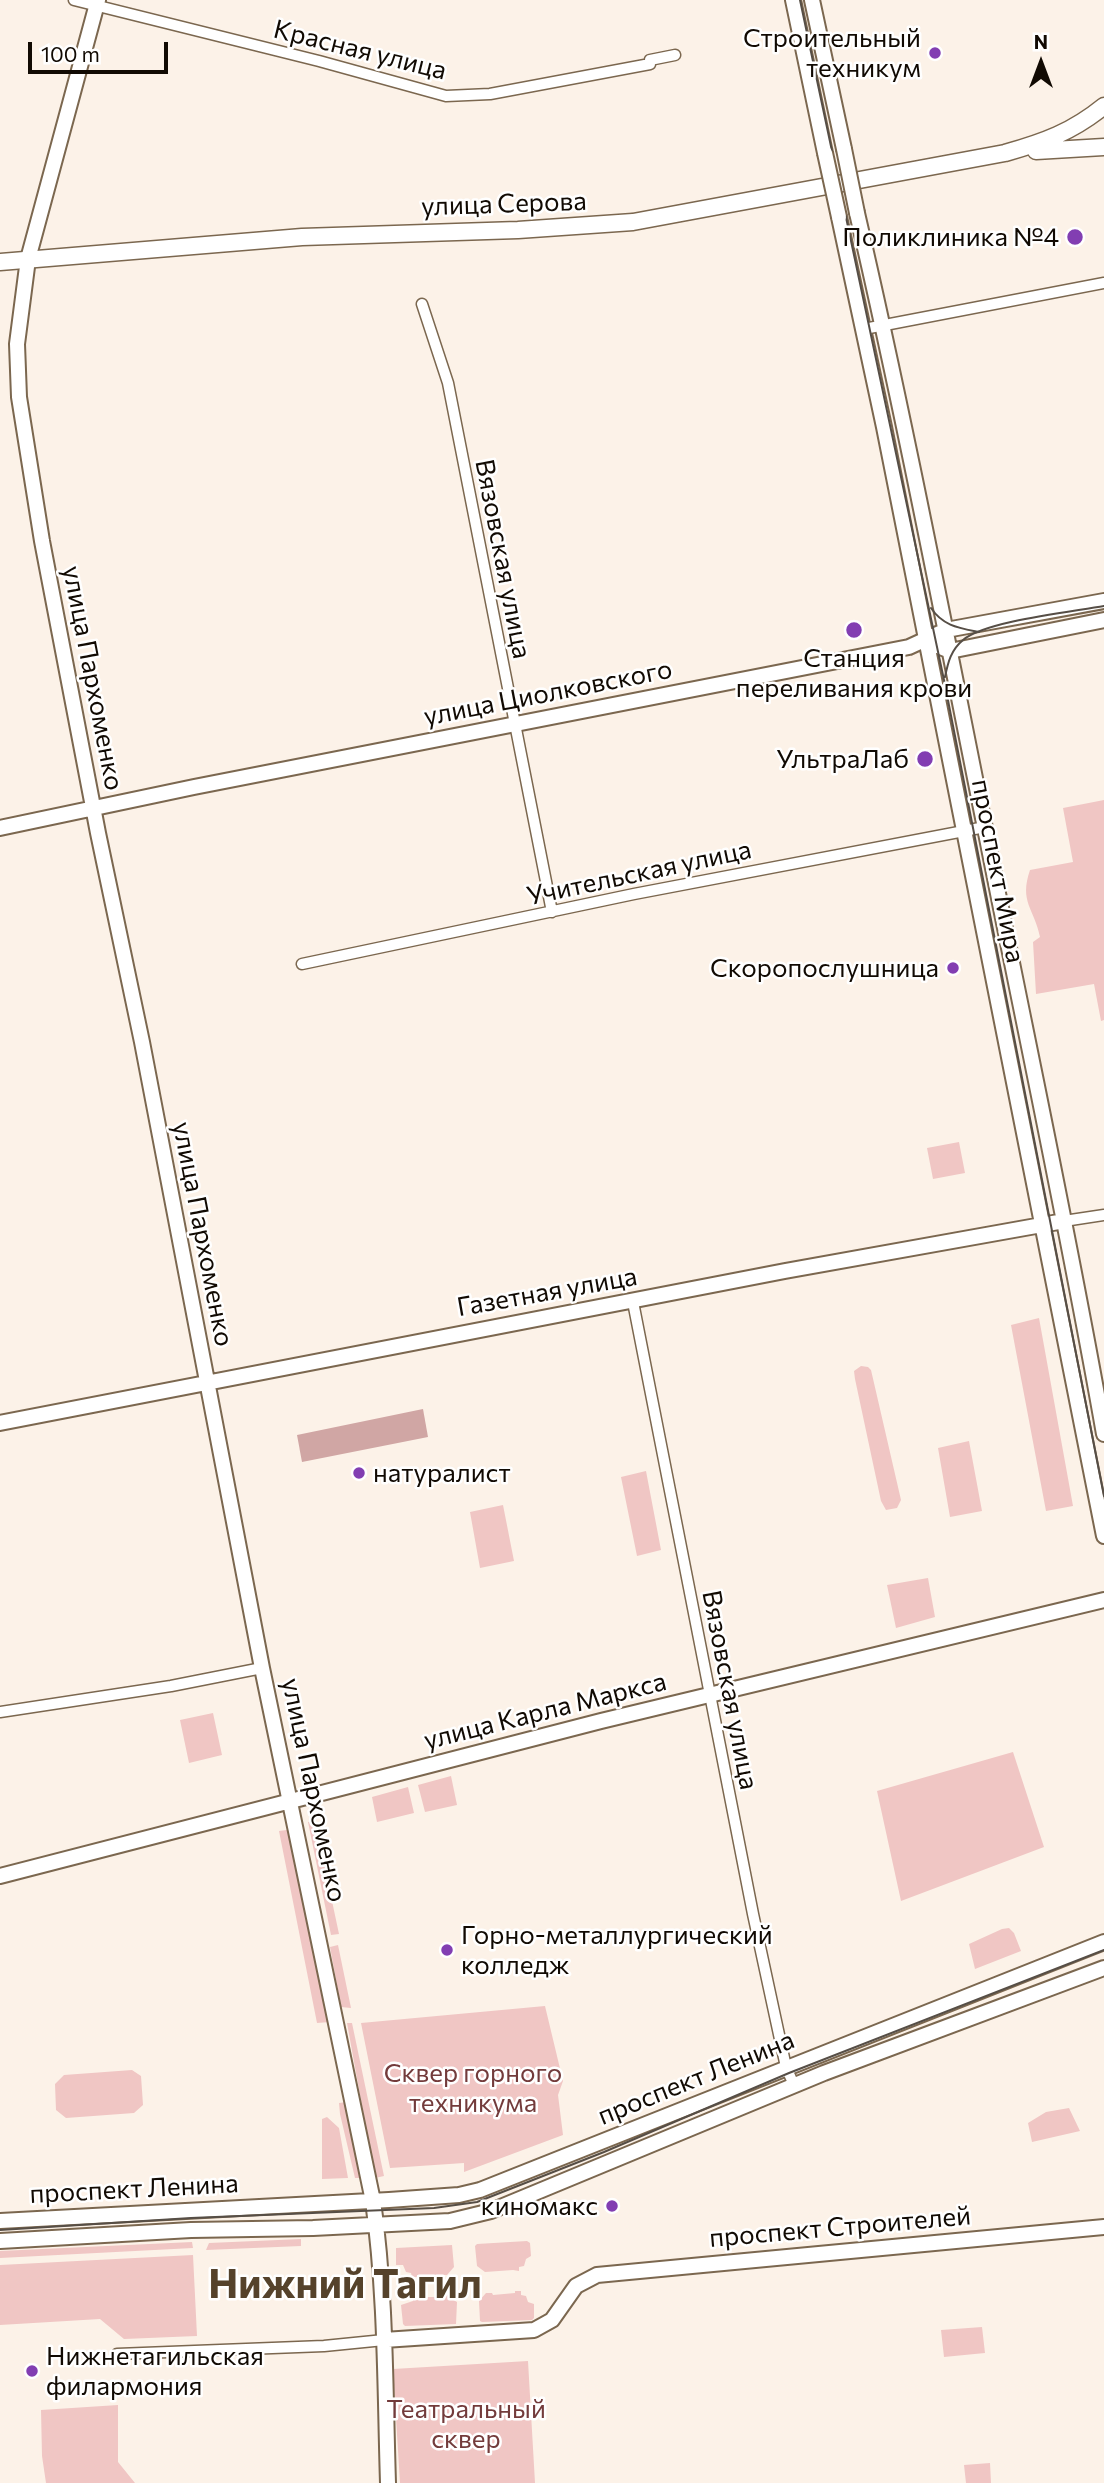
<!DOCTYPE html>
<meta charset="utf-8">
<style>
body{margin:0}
#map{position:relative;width:1104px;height:2483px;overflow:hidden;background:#fcf2e8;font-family:Commissioner,sans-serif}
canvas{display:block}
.north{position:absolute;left:1006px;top:28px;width:70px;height:70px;-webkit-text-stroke:5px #fff;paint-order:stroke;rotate:0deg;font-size:19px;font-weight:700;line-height:28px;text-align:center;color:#110a03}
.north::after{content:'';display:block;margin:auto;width:24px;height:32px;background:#110a03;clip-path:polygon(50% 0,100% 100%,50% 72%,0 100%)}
.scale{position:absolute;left:28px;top:42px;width:140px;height:32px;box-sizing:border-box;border:4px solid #110a03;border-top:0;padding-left:9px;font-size:21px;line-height:24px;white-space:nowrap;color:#110a03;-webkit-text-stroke:5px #fff;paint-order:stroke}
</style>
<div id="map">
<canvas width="1104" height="2483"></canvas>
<div class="north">N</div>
<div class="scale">100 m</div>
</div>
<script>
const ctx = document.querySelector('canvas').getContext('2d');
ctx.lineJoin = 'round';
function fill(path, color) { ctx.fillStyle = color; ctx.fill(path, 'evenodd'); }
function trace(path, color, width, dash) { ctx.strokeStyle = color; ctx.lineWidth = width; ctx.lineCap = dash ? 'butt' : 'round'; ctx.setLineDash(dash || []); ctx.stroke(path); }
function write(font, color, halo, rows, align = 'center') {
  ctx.font = font + ' Commissioner,sans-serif'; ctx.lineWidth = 5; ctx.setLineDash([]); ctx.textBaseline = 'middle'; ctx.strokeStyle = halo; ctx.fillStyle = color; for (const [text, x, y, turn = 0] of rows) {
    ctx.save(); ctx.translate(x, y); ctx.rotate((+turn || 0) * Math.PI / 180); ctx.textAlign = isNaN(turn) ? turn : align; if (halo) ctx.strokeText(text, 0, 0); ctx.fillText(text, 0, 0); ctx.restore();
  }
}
fill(new Path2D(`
 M 1104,800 L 1104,1020 L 1101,1021 L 1094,984 L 1036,994 L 1033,942 L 1040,937 C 1034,908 1019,902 1030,870 L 1073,862 L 1063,808 Z
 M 959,1142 L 965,1173 L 933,1179 L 927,1148 Z
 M 1039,1318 L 1073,1506 L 1046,1511 L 1011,1325 Z
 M 861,1366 L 868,1367 L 871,1370 L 901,1500 L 897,1508 L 886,1510 L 881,1501 L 855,1379 L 854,1371 Z
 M 969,1441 L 982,1511 L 950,1517 L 938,1448 Z
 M 646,1471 L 661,1550 L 637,1556 L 621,1477 Z
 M 503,1505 L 514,1561 L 480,1568 L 470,1512 Z
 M 928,1578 L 935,1617 L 896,1628 L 887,1585 Z
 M 213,1713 L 222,1755 L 189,1763 L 180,1720 Z
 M 1013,1752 L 1044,1847 L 901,1901 L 877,1791 Z
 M 451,1776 L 457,1805 L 425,1812 L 418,1785 Z
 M 408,1787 L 414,1813 L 377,1822 L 372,1797 Z
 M 315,1821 L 339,1934 L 331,1935 L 308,1822 Z
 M 294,1829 L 330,2022 L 317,2023 L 279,1831 Z
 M 1009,1928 L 1014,1933 L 1021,1951 L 975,1969 L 969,1944 L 1002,1929 Z
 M 338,1945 L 351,2008 L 341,2007 L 330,1947 Z
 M 545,2006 L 563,2081 L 558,2095 L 563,2135 L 464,2172 L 464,2163 L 390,2168 L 361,2023 Z
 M 347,2023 L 352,2023 L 384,2176 L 375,2178 Z
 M 132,2070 L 141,2076 L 143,2105 L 134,2113 L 66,2118 L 56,2110 L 55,2084 L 64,2075 Z
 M 347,2102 L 360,2178 L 355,2178 L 340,2114 L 339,2103 Z
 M 1069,2108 L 1080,2131 L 1032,2142 L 1028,2123 L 1046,2112 Z
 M 327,2117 L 339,2128 L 348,2178 L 322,2179 L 322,2119 Z
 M 301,2239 L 301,2246 L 206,2250 L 209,2243 Z
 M 527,2241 L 530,2243 L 531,2256 L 526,2259 L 524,2266 L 519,2267 L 519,2271 L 513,2270 L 485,2272 L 477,2266 L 475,2246 L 477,2244 Z
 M 192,2242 L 193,2248 L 0,2258 L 0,2251 Z
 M 452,2245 L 454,2267 L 447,2275 L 417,2275 L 417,2277 L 412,2277 L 411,2273 L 406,2272 L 403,2265 L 396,2265 L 396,2248 Z
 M 193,2255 L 197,2336 L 124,2339 L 100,2319 L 0,2325 L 0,2265 Z
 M 515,2291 L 521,2291 L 521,2295 L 526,2296 L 528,2302 L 534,2304 L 534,2318 L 532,2320 L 482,2322 L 480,2321 L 479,2301 L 486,2293 L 492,2293 L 493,2295 L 515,2293 Z
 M 441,2295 L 449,2295 L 450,2298 L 457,2302 L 456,2324 L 405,2326 L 403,2324 L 401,2305 L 413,2301 L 413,2297 L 440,2297 Z
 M 982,2327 L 985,2353 L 944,2357 L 941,2330 Z
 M 528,2361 L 535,2483 L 400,2483 L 393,2369 Z
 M 118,2405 L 118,2462 L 135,2483 L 46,2483 L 42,2456 L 41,2410 Z
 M 990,2463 L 991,2483 L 966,2483 L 964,2465 Z`), '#f0c6c4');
fill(new Path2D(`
 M 423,1409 L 428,1437 L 302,1462 L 297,1435 Z`), '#d0a6a4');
const street = new Path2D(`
 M 74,0 L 319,61 L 446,96 L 490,94 L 650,64 L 650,60 L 675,55
 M 422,304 L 448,383 L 552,912
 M 864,329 L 1104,283
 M 302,964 L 634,894 L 985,827
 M 1064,1221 L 1104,1215
 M 633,1302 L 753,1914 L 786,2067 L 794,2085
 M 0,1712 L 171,1686 L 262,1668
 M 117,2354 L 324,2346 L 384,2340`);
const secondary = new Path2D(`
 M 98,0 L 28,259 L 17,344 L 19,397 L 42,541 L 98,833 L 142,1042 L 262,1668 L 373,2201 C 386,2294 385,2389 388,2483
 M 793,0 L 825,153
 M 812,0 L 844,149
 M 857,213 C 905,420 945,629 987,838 C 1026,1036 1069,1234 1104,1434
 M 839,217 L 884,427 L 1104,1536
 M 926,641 L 950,651 L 1104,620
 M 0,828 L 194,787 L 909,647 L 946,630 L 1104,601
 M 0,1423 L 785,1271 L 1064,1221
 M 0,1876 L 601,1721 L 1104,1600
 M 0,2221 L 389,2200 L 459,2195 L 480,2190 L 1104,1942
 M 0,2241 L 191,2230 L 313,2228 L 450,2221 L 491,2211 L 824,2073 L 1104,1968
 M 384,2340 L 534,2330 L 552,2320 L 576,2286 L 597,2275 L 1104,2227`);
const primary = new Path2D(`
 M 1036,151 L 1104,147
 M 0,262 L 302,237 L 518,230 L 633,222 L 1005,153 C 1044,142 1072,132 1104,106`);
trace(street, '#7b674f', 13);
trace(secondary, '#7b674f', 18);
trace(primary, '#7b674f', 19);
trace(street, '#fff', 10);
trace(secondary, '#fff', 14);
trace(primary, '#fff', 16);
trace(new Path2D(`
 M 800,0 L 944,680 L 1104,1496
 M 931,608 C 943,626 959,628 979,632
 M 945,677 C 948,662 951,650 963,640 C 986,621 1071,612 1104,606
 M 0,2230 L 191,2218 L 434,2208 L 477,2202 L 604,2152 L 789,2073 L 1104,1950`), '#564e46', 2);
const secondaryBridge = new Path2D(`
 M 844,149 L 857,213
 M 825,153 L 839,217`);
trace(secondaryBridge, '#7b674f', 18, []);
trace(secondaryBridge, '#fff', 14);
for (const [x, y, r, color] of [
 [935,53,7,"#823eb2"],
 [1075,237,9,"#823eb2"],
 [854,630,9,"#823eb2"],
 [925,759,9,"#823eb2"],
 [953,968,7,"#823eb2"],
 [359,1473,7,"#823eb2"],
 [447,1950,7,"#823eb2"],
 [612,2206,7,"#823eb2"],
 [32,2371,7,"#823eb2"]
]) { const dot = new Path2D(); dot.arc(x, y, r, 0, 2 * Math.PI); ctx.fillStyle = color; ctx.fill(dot); trace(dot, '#fff', 2.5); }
write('26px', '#110a03', '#fff', [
 ["Строительный",921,38],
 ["техникум",921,68],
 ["Поликлиника №4",1059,237],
 ["Станция",854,658,"center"],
 ["переливания крови",854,688,"center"],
 ["УльтраЛаб",909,759],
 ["Скоропослушница",939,968],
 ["натуралист",373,1473,"left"],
 ["Горно-металлургический",461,1935,"left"],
 ["колледж",461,1965,"left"],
 ["киномакс",598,2206],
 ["Нижнетагильская",46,2356,"left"],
 ["филармония",46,2386,"left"]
], 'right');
write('26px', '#110a03', '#fff', [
 ["Красная улица",360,50,14],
 ["улица Серова",504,204,-2],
 ["Вязовская улица",503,559,79],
 ["улица Пархоменко",93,678,79],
 ["улица Циолковского",548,693,-11],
 ["проспект Мира",998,871,79],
 ["Учительская улица",639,873,-12],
 ["улица Пархоменко",203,1234,79],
 ["Газетная улица",547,1292,-10],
 ["Вязовская улица",730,1690,79],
 ["улица Карла Маркса",545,1711,-14],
 ["улица Пархоменко",314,1790,78],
 ["проспект Ленина",696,2078,-22],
 ["проспект Ленина",134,2189,-3],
 ["проспект Строителей",840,2227,-5]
]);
write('26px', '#733b3b', '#fff', [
 ["Сквер горного",473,2073],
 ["техникума",473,2103],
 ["Театральный",466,2409],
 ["сквер",466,2439]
]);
write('bold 40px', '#55422b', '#fff', [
 ["Нижний Тагил",345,2285]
]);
</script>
